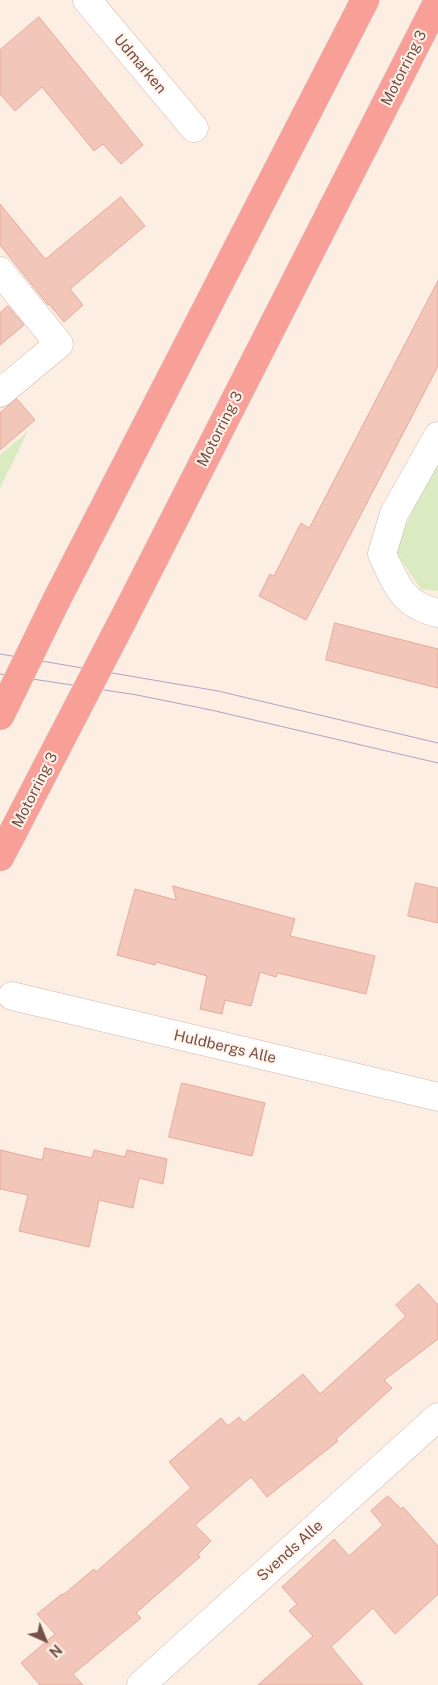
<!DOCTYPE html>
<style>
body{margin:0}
#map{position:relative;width:438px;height:1685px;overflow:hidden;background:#fdeee3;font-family:"Public Sans",sans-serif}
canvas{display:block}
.north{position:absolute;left:20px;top:1615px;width:50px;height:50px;-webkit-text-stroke:4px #fff3ea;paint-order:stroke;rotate:136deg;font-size:14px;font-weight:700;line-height:20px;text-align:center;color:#755048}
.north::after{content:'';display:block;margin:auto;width:18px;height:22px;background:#755048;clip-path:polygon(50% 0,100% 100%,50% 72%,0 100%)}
</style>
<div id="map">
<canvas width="438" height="1685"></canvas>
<div class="north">N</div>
</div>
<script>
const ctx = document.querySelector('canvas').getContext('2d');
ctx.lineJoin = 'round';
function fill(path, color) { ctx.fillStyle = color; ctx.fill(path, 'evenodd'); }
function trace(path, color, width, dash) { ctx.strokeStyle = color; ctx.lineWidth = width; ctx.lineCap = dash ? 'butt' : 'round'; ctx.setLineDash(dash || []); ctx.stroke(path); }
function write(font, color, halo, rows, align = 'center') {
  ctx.font = font + ' "Public Sans",sans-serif'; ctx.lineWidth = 4; ctx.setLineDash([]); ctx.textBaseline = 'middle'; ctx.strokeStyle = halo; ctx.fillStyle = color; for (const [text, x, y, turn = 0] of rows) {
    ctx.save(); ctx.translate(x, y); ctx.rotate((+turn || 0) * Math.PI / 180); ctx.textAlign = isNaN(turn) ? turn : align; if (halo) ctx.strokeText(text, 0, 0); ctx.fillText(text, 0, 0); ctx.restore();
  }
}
fill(new Path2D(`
 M 28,431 L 0,488 L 0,455 Z
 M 438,452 L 438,591 L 421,589 L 395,551 Z`), '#daebc1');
const building = new Path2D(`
 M 39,17 L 143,145 L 121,164 L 103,144 L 94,151 L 42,87 L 15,111 L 0,94 L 0,50 Z
 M 121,197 L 145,226 L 70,289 L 83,305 L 64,322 L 49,304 L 48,305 L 0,245 L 0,204 L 45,259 Z
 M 438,281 L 438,366 L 306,620 L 259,596 L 270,574 L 274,576 L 301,523 L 309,528 Z
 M 8,306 L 24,325 L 0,345 L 0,313 Z
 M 17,399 L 35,420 L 0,450 L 0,413 Z
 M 335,623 L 438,649 L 438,688 L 326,660 Z
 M 416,883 L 438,888 L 438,923 L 408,916 Z
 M 173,886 L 295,919 L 290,936 L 375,956 L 366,994 L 278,973 L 276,977 L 260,972 L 251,1006 L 225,1000 L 222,1014 L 200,1009 L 207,976 L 156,962 L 155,965 L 117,955 L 135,889 L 176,900 Z
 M 182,1083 L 265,1103 L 252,1156 L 169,1137 Z
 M 45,1148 L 92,1158 L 94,1150 L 125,1157 L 127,1150 L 167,1159 L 163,1184 L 139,1178 L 133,1208 L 99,1200 L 89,1247 L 19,1231 L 28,1195 L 0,1189 L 0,1150 L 42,1160 Z
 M 419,1284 L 438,1305 L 438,1339 L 384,1380 L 392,1388 L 336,1439 L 338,1441 L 267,1497 L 251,1477 L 195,1525 L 211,1541 L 198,1554 L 200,1557 L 136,1613 L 141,1618 L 73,1674 L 83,1685 L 40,1685 L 21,1663 L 55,1634 L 37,1614 L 62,1594 L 63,1595 L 94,1569 L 96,1572 L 191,1488 L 169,1462 L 221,1418 L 228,1426 L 239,1417 L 244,1423 L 303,1374 L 320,1394 L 406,1316 L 396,1305 Z
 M 388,1496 L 401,1509 L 403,1507 L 438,1546 L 438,1594 L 395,1634 L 373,1608 L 331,1647 L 363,1685 L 258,1685 L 313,1636 L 289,1611 L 297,1604 L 282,1587 L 334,1539 L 349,1556 L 383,1525 L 371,1511 Z`);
fill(building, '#f3c6ba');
trace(building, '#e6a99a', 1);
const street = new Path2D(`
 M 87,0 L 194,128
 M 0,271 L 59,344 L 0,393
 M 438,436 L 394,514 L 382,554 C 396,584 402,605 438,613
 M 12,996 L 438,1097
 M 141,1685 L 438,1417`);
const highway = new Path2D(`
 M 56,601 L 365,0
 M 125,616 L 438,1
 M 0,857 L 56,749`);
trace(street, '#d0b6ac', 29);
trace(highway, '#d8cecc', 29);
trace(street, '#fff', 28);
trace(highway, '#f8a098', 28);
trace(new Path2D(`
 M 0,654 L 218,691 L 438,743
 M 0,674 L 137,695 L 211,710 L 438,763`), '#afa1c6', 1);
const highwayBridge = new Path2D(`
 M 0,716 L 56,601
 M 56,749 L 125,616`);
trace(highwayBridge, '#d8cecc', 29, []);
trace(highwayBridge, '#f8a098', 28);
write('15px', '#755048', '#fff3ea', [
 ["Udmarken",140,64,50],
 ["Motorring 3",404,68,-63],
 ["Motorring 3",220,429,-63],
 ["Motorring 3",35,790,-63],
 ["Huldbergs Alle",225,1047,13],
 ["Svends Alle",290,1551,-42]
]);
</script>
